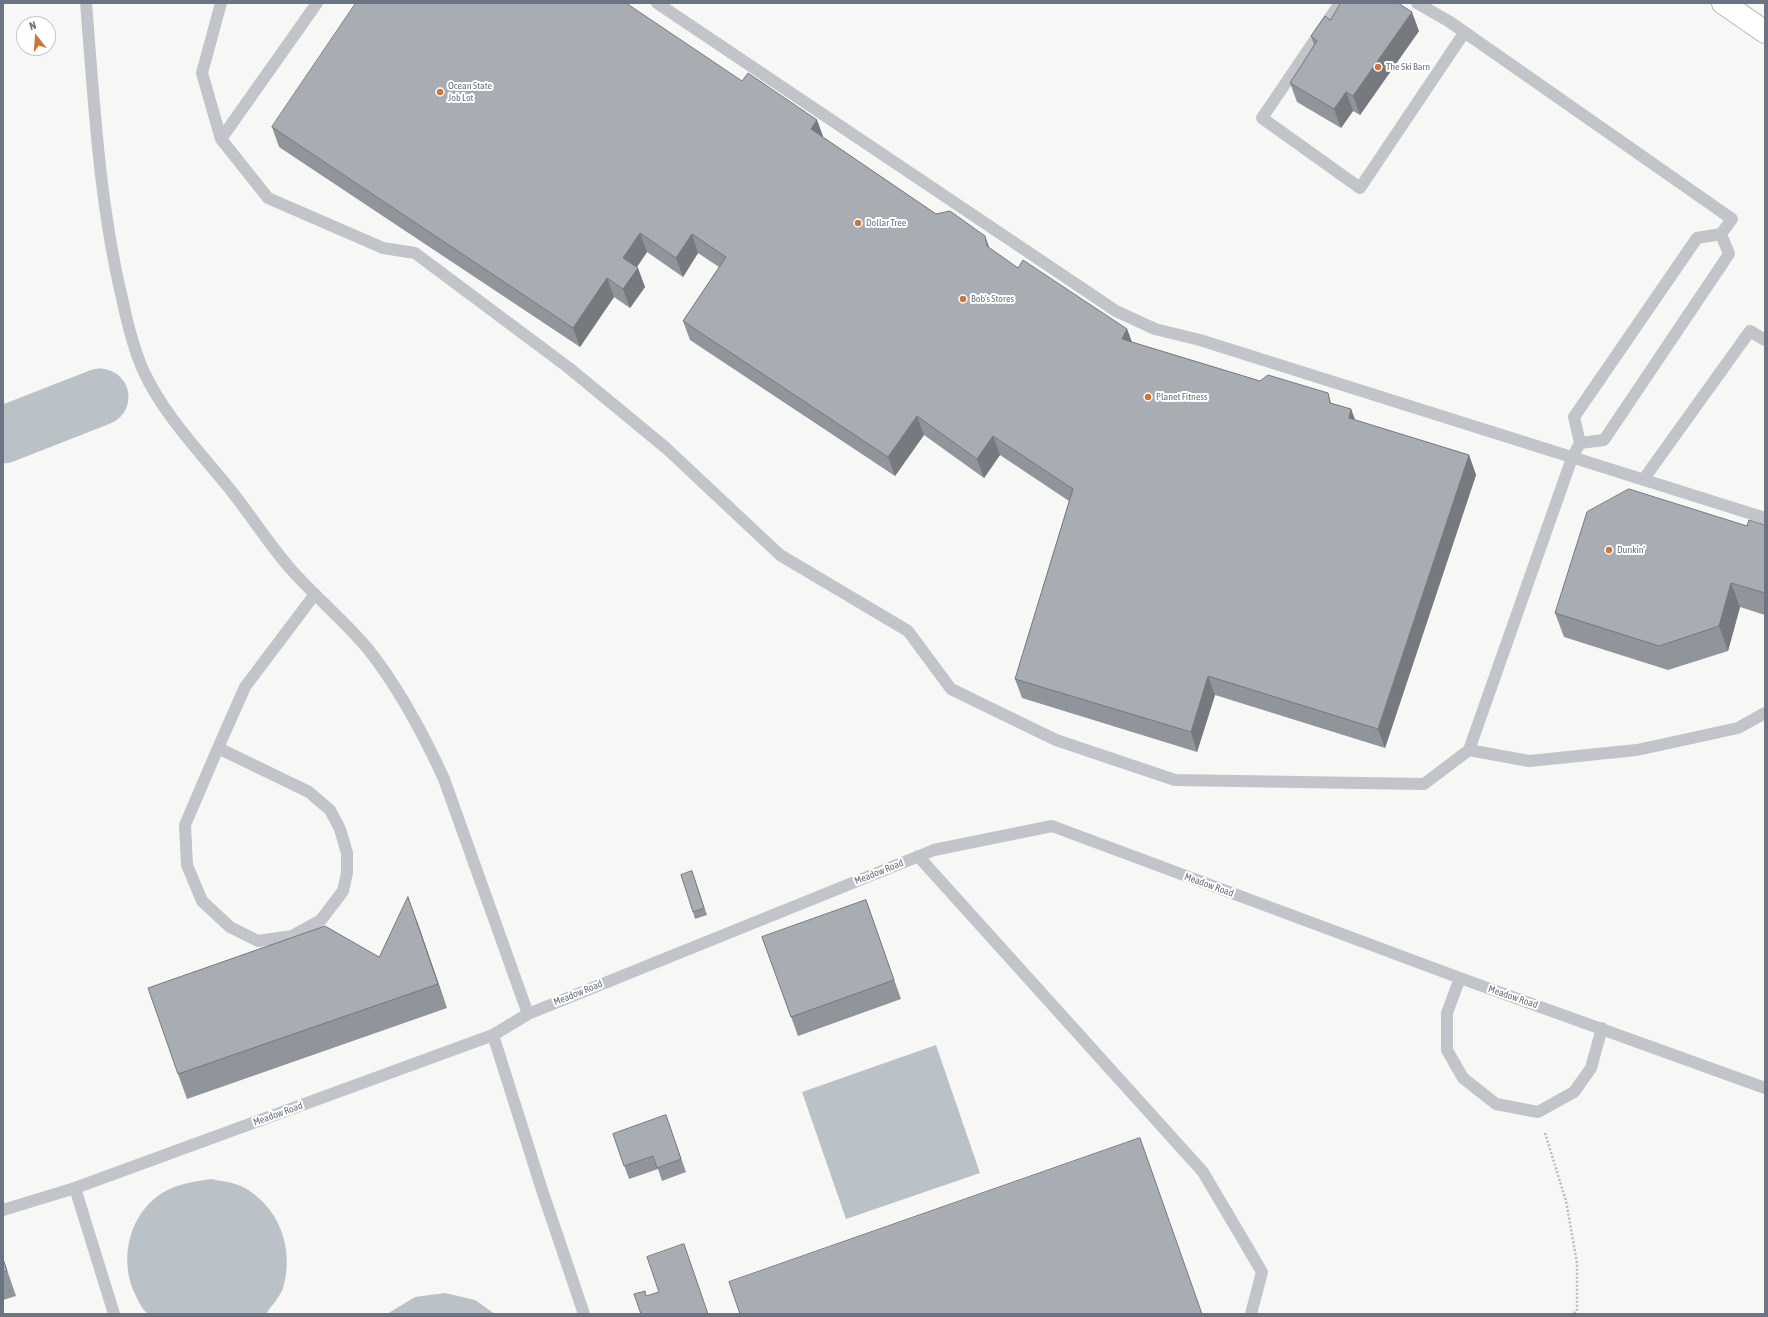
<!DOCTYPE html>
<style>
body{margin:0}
#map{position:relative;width:1768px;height:1317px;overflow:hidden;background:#f7f8f5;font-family:"Asap Condensed",sans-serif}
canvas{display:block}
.frame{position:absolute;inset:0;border:4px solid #6a7482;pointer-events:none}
.north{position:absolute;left:16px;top:16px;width:40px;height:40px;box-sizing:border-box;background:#fff;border:1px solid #c3c7cd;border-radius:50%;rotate:343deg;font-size:11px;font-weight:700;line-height:16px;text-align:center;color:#6a7482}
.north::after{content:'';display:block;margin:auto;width:14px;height:18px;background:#ce753f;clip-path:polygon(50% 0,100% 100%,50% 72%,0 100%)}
</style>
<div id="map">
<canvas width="1768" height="1317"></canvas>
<div class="frame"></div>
<div class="north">N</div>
</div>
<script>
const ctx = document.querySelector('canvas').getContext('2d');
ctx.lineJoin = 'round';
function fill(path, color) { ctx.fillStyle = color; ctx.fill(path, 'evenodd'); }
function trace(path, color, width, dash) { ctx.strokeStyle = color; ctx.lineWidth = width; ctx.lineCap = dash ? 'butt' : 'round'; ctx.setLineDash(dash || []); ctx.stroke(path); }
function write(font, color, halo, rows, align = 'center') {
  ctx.font = font + ' "Asap Condensed",sans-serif'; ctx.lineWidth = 4; ctx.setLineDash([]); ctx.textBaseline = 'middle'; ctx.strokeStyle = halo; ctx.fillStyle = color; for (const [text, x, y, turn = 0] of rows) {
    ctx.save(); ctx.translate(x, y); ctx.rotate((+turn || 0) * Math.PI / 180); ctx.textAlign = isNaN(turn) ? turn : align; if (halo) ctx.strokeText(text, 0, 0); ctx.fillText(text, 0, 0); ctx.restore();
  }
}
fill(new Path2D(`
 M 936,1045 L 980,1173 L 846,1219 L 802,1092 Z
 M 211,1179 C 220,1181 232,1182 241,1186 C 279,1205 295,1249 283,1288 C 280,1297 271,1306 266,1314 L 148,1314 C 141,1308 139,1302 135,1294 C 120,1263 127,1222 154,1199 C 170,1185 190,1182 211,1179 Z
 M 445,1293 L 475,1300 L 495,1314 L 387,1314 L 415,1297 Z`), '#bac1c7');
trace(new Path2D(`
 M 3,435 L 100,397`), '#bac1c7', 57);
const secondary = new Path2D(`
 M 1723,3 L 1765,32`);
trace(secondary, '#b4b7bc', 24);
trace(new Path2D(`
 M 1545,1133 L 1566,1201 L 1577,1263 L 1577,1311 L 1573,1314`), '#b9bbbe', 2.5, [2, 2]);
trace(new Path2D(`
 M 86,3 C 94,101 99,202 122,298 C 127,322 133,347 143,370 C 163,414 199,451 229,488 C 249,513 267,541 288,566 C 313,595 343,619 368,649 C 399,688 423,733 444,779 L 528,1014
 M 221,3 L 202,73 L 221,139 L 268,198 L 383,248 L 415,253 L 569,368 L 666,448 L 780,555 L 908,631 L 951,689 L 1056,740 L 1175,780 L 1424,784 L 1469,750 L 1572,458 L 1580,443 L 1574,417 L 1697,238 L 1721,234 L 1732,219 L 1450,22 L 1417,3
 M 657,3 L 1116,311 L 1155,329 L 1200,340 L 1765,518
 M 1340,3 L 1262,118 L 1360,188 L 1464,33
 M 221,139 L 317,3
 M 1580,443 L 1604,440 L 1729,254 L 1721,234
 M 1643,480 L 1750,331 L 1765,340
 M 218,748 L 309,792 L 330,810 L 340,829 L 347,853 L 347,873 L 343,891 L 321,920 L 292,936 L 258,941 L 230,927 L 202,901 L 187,865 L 185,825 L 218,748 L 245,687 L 315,594
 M 1469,750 L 1529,761 L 1637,750 L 1738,728 L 1765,713
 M 918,856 L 1203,1172 L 1262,1272 L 1251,1314
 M 1460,978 L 1447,1013 L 1447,1050 L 1463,1078 L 1496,1104 L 1538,1112 L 1574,1092 L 1591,1068 L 1602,1028
 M 493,1035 L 542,1190 L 584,1314
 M 75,1188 L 114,1314
 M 3,1210 L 75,1188 L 493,1035 L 528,1014 L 934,850 L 1052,826 L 1460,978 L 1765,1088`), '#c1c4c8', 12);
trace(secondary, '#fff', 22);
fill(new Path2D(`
 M 1330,20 L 1419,31 L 1360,115 L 1353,111 L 1341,128 L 1297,102 L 1290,83 L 1314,45 L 1311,36 Z
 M 742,81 L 817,120 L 823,137 L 936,214 L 985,236 L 989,248 L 1018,268 L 1127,329 L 1132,342 L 1260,381 L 1328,393 L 1331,403 L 1351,409 L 1355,420 L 1469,455 L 1476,475 L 1385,748 L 1215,695 L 1197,752 L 1022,698 L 1015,679 L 1069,501 L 1000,455 L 984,478 L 924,435 L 895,476 L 690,340 L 683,321 L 719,267 L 698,253 L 683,277 L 647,252 L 637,267 L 645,287 L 630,308 L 614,297 L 580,347 L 279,147 L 272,127 Z
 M 1765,525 L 1765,615 L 1740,607 L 1728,651 L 1668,670 L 1564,637 L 1555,613 L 1747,526 Z
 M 692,871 L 707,915 L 695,919 L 693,912 Z
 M 866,900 L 901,999 L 798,1036 L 762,937 Z
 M 417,921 L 447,1008 L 187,1099 L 178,1074 L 379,957 Z
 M 666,1115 L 686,1172 L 662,1181 L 658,1169 L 629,1179 L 613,1134 Z
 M 3,1258 L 16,1296 L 3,1300 Z`), '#90959b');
fill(new Path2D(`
 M 1412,12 L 1419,31 L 1360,115 L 1353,96 Z
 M 1346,92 L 1353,111 L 1341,128 L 1334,109 Z
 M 817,120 L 824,139 L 811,129 Z
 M 640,233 L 647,252 L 630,277 L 623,258 Z
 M 692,234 L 698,253 L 683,277 L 676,258 Z
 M 985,236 L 992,255 L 987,246 Z
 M 638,268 L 645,287 L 630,308 L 623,289 Z
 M 607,278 L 614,297 L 580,347 L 573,328 Z
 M 1127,329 L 1134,348 L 1122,339 Z
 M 1351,409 L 1358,428 L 1349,418 Z
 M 917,416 L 924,435 L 895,476 L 888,457 Z
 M 993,436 L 1000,455 L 984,478 L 977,459 Z
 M 1469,455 L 1476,475 L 1385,748 L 1378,729 Z
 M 1731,583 L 1740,607 L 1728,651 L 1719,626 Z
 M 1208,676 L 1215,695 L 1197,752 L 1191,732 Z
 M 408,897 L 417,921 L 447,1008 L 438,984 Z`), '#76797e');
const building = new Path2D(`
 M 356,3 L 626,3 L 742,81 L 748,73 L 817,120 L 811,129 L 936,214 L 950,211 L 985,236 L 987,246 L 1018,268 L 1023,260 L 1127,329 L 1122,339 L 1260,381 L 1268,375 L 1328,393 L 1330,403 L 1351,409 L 1349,418 L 1469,455 L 1378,729 L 1208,676 L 1191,732 L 1015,679 L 1073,489 L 993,436 L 977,459 L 917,416 L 888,457 L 683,321 L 726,257 L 692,234 L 676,258 L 640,233 L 623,258 L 638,268 L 623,289 L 607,278 L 573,328 L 272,127 Z
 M 1341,3 L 1398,3 L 1412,12 L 1353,96 L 1346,92 L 1334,109 L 1290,83 L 1317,41 L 1311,36 L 1325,16 L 1330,20 Z
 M 1629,489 L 1747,526 L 1749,520 L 1765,525 L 1765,593 L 1731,583 L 1719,626 L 1659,646 L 1555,613 L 1587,512 Z
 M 692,871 L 704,908 L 693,912 L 681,875 Z
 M 408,897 L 438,984 L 178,1074 L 148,988 L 325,926 L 379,957 Z
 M 866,900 L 894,980 L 791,1017 L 762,937 Z
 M 666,1115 L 681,1159 L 657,1168 L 653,1156 L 624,1166 L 613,1134 Z
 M 1140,1138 L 1202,1314 L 740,1314 L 729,1282 Z
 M 684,1244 L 708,1314 L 641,1314 L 634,1294 L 645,1291 L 646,1296 L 659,1292 L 647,1257 Z
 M 3,1259 L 7,1271 L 3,1272 Z`);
fill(building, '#a8adb4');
trace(building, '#76797e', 1);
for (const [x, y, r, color] of [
 [1378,67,4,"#ce753f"],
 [440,92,4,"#ce753f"],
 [858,223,4,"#ce753f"],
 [963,299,4,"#ce753f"],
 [1148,397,4,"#ce753f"],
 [1609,550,4,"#ce753f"]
]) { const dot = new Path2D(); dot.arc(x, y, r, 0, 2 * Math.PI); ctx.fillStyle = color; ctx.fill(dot); trace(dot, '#fff', 1.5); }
write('10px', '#6a7482', '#fff', [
 ["The Ski Barn",1386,67],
 ["Ocean State",448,86],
 ["Job Lot",448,98],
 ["Dollar Tree",866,223],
 ["Bob's Stores",971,299],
 ["Planet Fitness",1156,397],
 ["Dunkin'",1617,550]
], 'left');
write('10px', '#6a7482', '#fff', [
 ["Meadow Road",879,872,-22],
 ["Meadow Road",1209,885,20],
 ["Meadow Road",578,993,-22],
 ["Meadow Road",1513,997,19],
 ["Meadow Road",278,1114,-20]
]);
</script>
